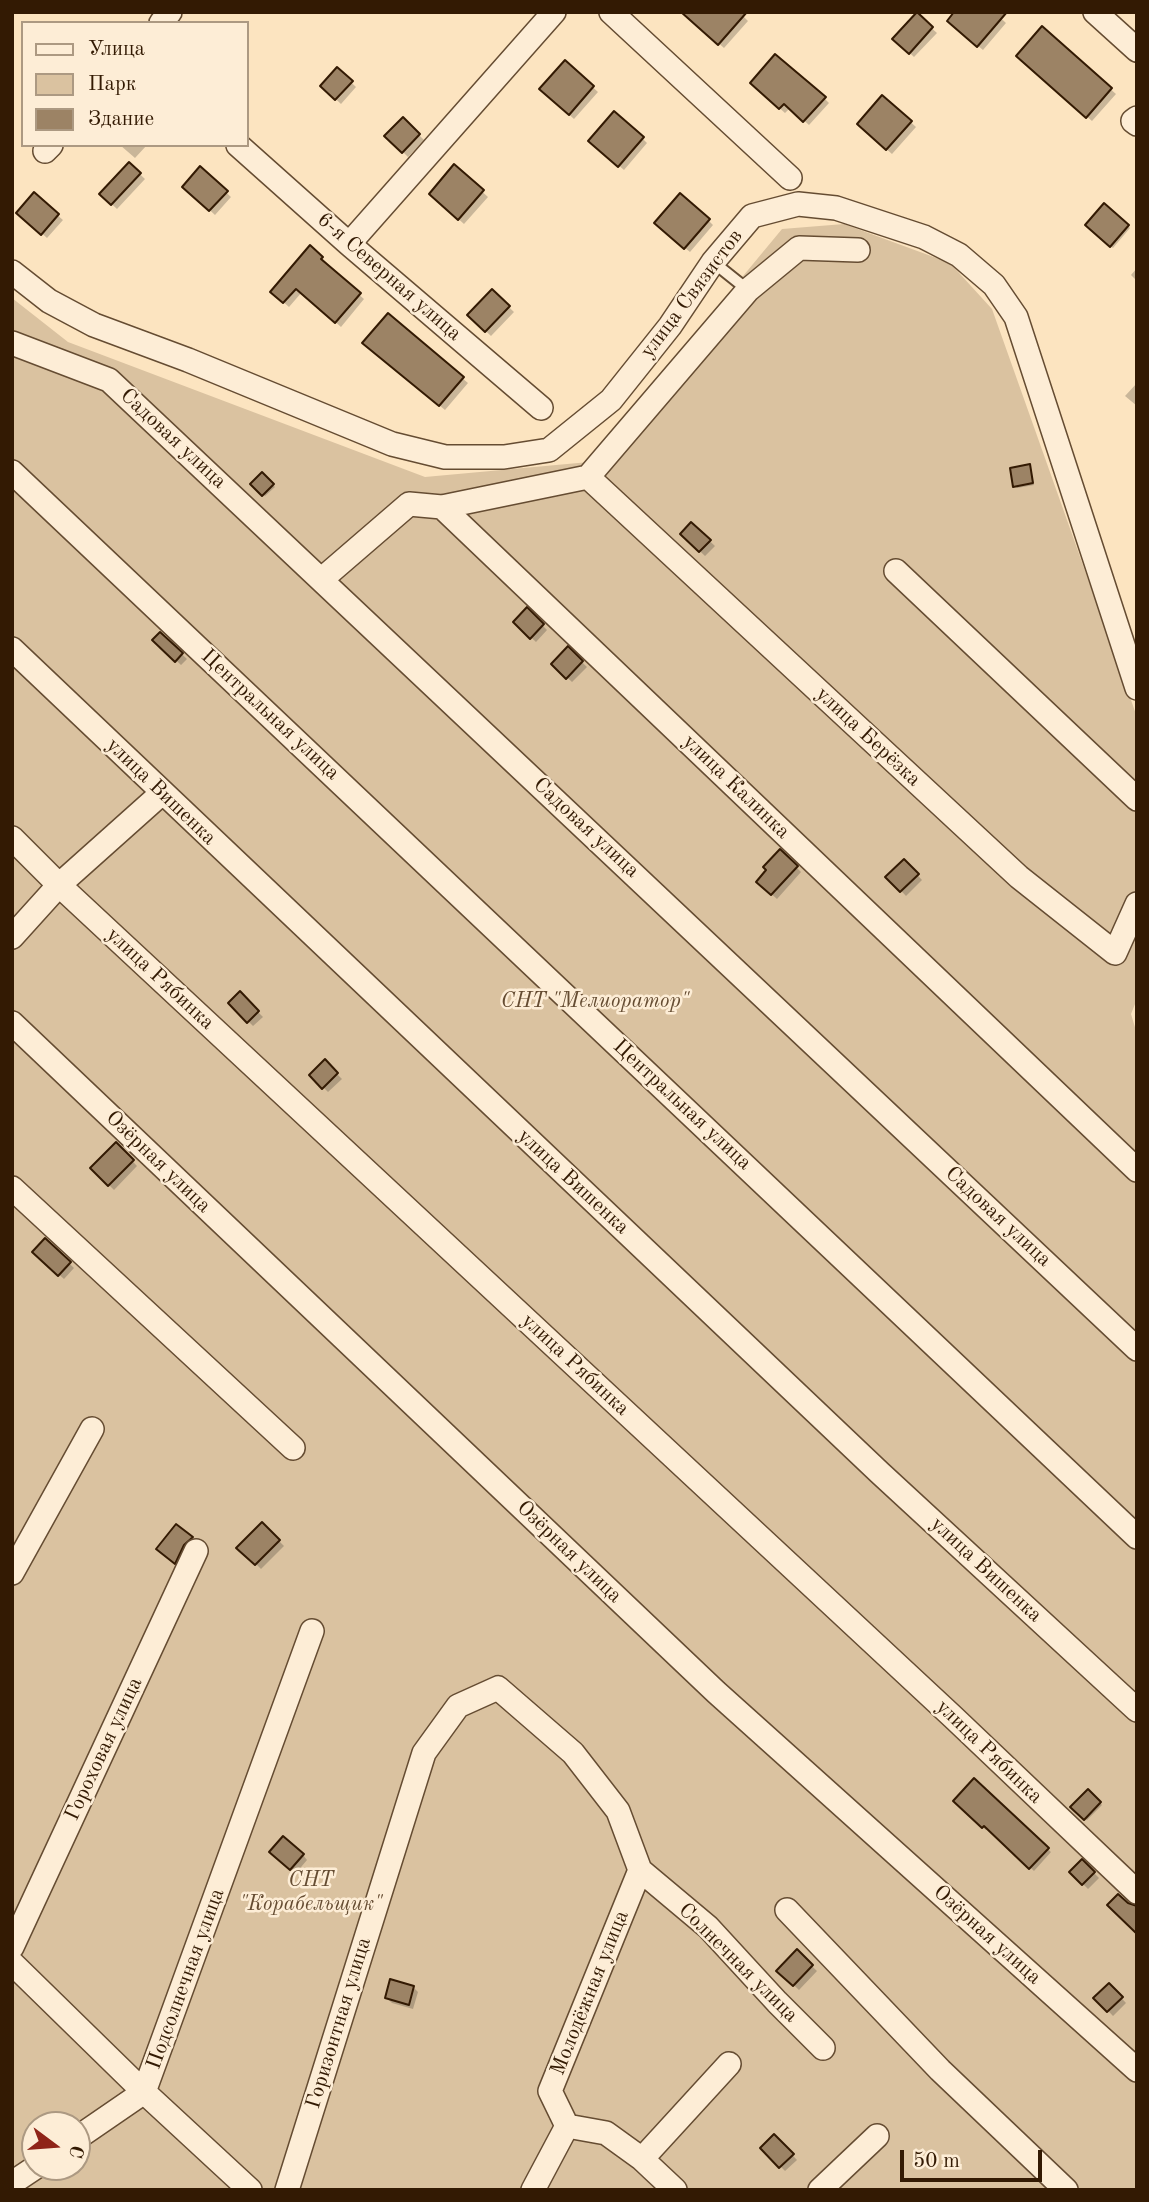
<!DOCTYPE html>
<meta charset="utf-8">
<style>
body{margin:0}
#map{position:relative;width:1149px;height:2202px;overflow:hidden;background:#fce4c0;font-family:"Old Standard TT",serif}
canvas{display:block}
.frame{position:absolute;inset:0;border:14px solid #331a03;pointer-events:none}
.legend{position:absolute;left:21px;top:21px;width:228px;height:126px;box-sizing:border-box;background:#fdedd6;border:2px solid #ac9982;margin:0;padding:9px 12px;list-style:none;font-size:21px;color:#331a03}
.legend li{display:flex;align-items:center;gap:14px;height:35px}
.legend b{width:35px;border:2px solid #ac9982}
.north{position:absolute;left:21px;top:2111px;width:70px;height:70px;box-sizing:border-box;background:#fdedd6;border:2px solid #ac9982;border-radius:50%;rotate:106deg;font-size:19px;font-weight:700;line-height:28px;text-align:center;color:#331a03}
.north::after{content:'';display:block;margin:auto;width:24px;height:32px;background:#8f2418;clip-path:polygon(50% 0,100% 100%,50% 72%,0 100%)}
.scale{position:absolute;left:900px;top:2150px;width:142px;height:32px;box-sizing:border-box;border:4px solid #331a03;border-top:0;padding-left:9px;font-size:21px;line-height:24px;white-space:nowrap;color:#331a03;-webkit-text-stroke:5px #fdedd6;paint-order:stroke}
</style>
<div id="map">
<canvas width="1149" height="2202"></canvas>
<div class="frame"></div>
<ul class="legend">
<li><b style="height:9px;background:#fdedd6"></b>Улица</li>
<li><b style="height:19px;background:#dac2a0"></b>Парк</li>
<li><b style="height:19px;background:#9c8365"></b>Здание</li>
</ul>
<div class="north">С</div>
<div class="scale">50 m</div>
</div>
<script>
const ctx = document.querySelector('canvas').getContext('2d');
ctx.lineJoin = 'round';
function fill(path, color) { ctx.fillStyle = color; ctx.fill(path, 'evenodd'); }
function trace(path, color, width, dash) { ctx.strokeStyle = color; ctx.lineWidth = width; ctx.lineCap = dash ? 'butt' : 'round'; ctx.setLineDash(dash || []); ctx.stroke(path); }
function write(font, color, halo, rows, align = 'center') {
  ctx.font = font + ' "Old Standard TT",serif'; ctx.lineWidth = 5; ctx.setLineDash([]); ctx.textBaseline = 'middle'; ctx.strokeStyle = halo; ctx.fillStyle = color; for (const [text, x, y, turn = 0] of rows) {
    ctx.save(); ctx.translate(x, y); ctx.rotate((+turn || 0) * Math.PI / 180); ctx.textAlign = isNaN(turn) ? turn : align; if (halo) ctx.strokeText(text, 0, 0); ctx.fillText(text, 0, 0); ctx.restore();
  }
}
fill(new Path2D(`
 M 844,224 L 950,263 L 992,309 L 1137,717 L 1137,999 L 1131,1014 L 1137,1034 L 1137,2190 L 12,2190 L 12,298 L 68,342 L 425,477 L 589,462 L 782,229 ZM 35,2125 L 77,2125 L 77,2167 L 35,2167 Z`), '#dac2a0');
fill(new Path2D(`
 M 739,12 L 748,21 L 724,48 L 696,23 Z
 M 994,12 L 1006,23 L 983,50 L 954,26 Z
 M 917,15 L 937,33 L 914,57 L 895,39 Z
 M 1042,29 L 1116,94 L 1092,121 L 1024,61 Z
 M 565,62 L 598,92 L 574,119 L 546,94 Z
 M 337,69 L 356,87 L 341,104 L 322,86 Z
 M 757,88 L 824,98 L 829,103 L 809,125 L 790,108 L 785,113 Z
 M 883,97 L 916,127 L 892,154 L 864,129 Z
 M 403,119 L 424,140 L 408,157 L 387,136 Z
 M 642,138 L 647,143 L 624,170 L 595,145 Z
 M 120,145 L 147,145 L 135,158 Z
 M 129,164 L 145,179 L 117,209 L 101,194 Z
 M 455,167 L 488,197 L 464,224 L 436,199 Z
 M 201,169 L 231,197 L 215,215 L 185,187 Z
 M 34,195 L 63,220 L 47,238 L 24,217 Z
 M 1104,205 L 1130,228 L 1113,248 L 1087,225 Z
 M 708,220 L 713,225 L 690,252 L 661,228 Z
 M 322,258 L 327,263 L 325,265 L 364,299 L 341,327 L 302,292 L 289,307 L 272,292 Z
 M 1137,268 L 1137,281 L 1131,275 Z
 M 492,291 L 514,312 L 491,336 L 469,315 Z
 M 388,316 L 468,383 L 445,410 L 369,347 Z
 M 1137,383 L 1137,406 L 1125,396 Z
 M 1029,466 L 1034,485 L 1017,488 L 1015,486 Z
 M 262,474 L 275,487 L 265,496 L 253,484 Z
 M 691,524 L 715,546 L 705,556 L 682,534 Z
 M 527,610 L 547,630 L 536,642 L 515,622 Z
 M 160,634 L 187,659 L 181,665 L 155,640 Z
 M 568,649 L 587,667 L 572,682 L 553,664 Z
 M 780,851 L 801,872 L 777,899 L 758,882 Z
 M 904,861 L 922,880 L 906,896 L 888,877 Z
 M 240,994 L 263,1017 L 253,1026 L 230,1003 Z
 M 325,1062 L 342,1079 L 328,1092 L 311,1075 Z
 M 116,1144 L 137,1166 L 114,1190 L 92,1168 Z
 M 45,1240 L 74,1268 L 64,1279 L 34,1252 Z
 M 262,1524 L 284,1546 L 261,1569 L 239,1547 Z
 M 177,1526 L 197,1543 L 180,1567 L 163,1553 Z
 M 975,1781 L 1051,1852 L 1034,1871 L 989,1828 L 986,1830 L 955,1801 Z
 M 1088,1791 L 1102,1805 L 1087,1820 L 1073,1807 Z
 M 303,1855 L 307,1860 L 296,1873 L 277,1856 Z
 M 1082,1861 L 1099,1878 L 1088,1889 L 1071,1872 Z
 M 797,1952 L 817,1971 L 799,1990 L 779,1971 Z
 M 1109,1985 L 1126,2003 L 1113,2016 L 1096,1998 Z
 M 413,1987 L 418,1992 L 413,2009 L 392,2003 L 387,1998 Z
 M 774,2136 L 797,2160 L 785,2171 L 762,2148 Z`), '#0003');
const building = new Path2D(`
 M 681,12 L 747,12 L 718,45 Z
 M 917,12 L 933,27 L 909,54 L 892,39 Z
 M 954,12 L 1007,12 L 977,47 L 947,21 Z
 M 1042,26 L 1112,88 L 1086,118 L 1016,56 Z
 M 775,54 L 826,97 L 803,122 L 784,104 L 779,109 L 750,83 Z
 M 565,60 L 594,86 L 569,115 L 539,89 Z
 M 337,67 L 353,81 L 335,100 L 320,86 Z
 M 882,95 L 912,121 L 886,150 L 857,124 Z
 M 614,111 L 644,137 L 618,167 L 588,141 Z
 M 403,117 L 420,134 L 402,153 L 384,136 Z
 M 129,162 L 141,173 L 111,205 L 99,194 Z
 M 454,164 L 484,190 L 458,220 L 429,194 Z
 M 200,166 L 228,191 L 209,211 L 182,187 Z
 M 34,192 L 59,214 L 41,235 L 16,213 Z
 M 680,193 L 710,219 L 684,249 L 654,223 Z
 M 1104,203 L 1129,225 L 1110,247 L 1085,225 Z
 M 310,245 L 323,257 L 321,259 L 361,293 L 335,323 L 296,289 L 283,303 L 270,292 Z
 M 492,289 L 510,306 L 485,332 L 467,315 Z
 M 388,313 L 464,377 L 439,406 L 362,343 Z
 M 1030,464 L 1033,483 L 1013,487 L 1010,468 Z
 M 262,472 L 274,484 L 262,496 L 250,484 Z
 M 691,522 L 711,540 L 699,552 L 680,534 Z
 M 527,607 L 544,624 L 530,639 L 513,622 Z
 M 160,632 L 183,653 L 175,662 L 152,640 Z
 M 568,646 L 583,661 L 566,679 L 551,664 Z
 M 780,849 L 798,866 L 771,895 L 756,882 L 766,870 L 763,867 Z
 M 904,859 L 919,874 L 900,892 L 885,877 Z
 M 240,991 L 259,1011 L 247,1023 L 228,1003 Z
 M 325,1059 L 338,1073 L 322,1089 L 309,1075 Z
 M 116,1142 L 134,1160 L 108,1186 L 90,1168 Z
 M 45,1238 L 71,1262 L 58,1276 L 32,1252 Z
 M 262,1522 L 280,1540 L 255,1565 L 236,1548 Z
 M 176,1524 L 193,1537 L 184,1545 L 175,1564 L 156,1549 Z
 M 974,1778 L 1049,1848 L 1029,1869 L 984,1826 L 982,1828 L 953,1801 Z
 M 1088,1789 L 1101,1802 L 1084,1820 L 1070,1807 Z
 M 283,1836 L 304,1854 L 290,1870 L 269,1852 Z
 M 1082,1859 L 1095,1872 L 1082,1885 L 1069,1872 Z
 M 1118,1894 L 1128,1903 L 1137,1906 L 1137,1934 L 1107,1905 Z
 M 797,1949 L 813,1965 L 793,1986 L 776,1971 Z
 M 390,1979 L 414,1986 L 409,2005 L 385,1998 Z
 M 1109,1983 L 1123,1997 L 1107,2012 L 1093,1998 Z
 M 774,2134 L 794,2154 L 779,2168 L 760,2148 Z`);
fill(building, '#9c8365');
trace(building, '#331a03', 2);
const lane = new Path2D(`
 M 713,262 L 748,290`);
const street = new Path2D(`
 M 611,12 L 790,178
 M 1095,12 L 1137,50
 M 161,23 L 170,12
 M 1137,118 L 1133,121 L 1137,124
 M 238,145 L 349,244 L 541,408
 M 45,151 L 51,145
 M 349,244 L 554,12
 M 12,272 L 49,301 L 94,325 L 188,360 L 392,444 L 445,457 L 504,457 L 549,450 L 611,400 L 670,326 L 713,262 L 752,216 L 798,204 L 836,208 L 924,237 L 959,255 L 994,285 L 1016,317 L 1137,688
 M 12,343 L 109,380 L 1137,1349
 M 12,472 L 1137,1537
 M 588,477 L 748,290 L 799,248 L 858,250
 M 442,507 L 588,477 L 1019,877 L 1115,953 L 1137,904
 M 896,571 L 1137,799
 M 322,579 L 409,504 L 442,507 L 1137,1170
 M 12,649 L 880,1473 L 1137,1710
 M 12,838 L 59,885 L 953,1717 L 1137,1892
 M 12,937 L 59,885 L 162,793
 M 12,1023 L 716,1692 L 1137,2070
 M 12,1188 L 293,1448
 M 12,1573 L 92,1429
 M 787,1910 L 940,2070 L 1066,2190
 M 12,1947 L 196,1551
 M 12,1963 L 144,2092 L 250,2190
 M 567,2126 L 606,2133 L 642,2159 L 675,2190
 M 77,2138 L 144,2092 L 312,1631
 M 642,2159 L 729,2064
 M 12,2183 L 36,2167
 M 287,2190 L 424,1753 L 458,1706 L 498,1688 L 573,1753 L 618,1811 L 640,1870 L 708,1927 L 777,2002 L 823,2048
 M 533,2190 L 567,2126 L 550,2091 L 640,1870
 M 820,2190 L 877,2136`);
trace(lane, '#654c32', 14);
trace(street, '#654c32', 26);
trace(lane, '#fdedd6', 10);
trace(street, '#fdedd6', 23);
write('21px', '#331a03', '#fdedd6', [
 ["6-я Северная улица",389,277,41],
 ["улица Связистов",692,294,-53],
 ["Садовая улица",173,439,43],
 ["Центральная улица",270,715,43],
 ["улица Берёзка",868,737,43],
 ["улица Калинка",736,787,44],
 ["улица Вишенка",161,792,44],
 ["Садовая улица",586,828,43],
 ["улица Рябинка",160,979,43],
 ["Центральная улица",682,1105,43],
 ["Озёрная улица",158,1162,44],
 ["улица Вишенка",573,1182,43],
 ["Садовая улица",998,1217,43],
 ["улица Рябинка",575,1365,43],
 ["Озёрная улица",569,1552,44],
 ["улица Вишенка",986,1570,43],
 ["Гороховая улица",104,1749,-65],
 ["улица Рябинка",989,1752,44],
 ["Озёрная улица",987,1935,42],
 ["Солнечная улица",738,1963,45],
 ["Подсолнечная улица",186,1979,-70],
 ["Молодёжная улица",590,1993,-68],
 ["Горизонтная улица",339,2023,-73]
]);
write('italic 21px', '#654c32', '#fdedd6', [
 ["СНТ \"Мелиоратор\"",595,1001],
 ["СНТ",311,1880],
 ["\"Корабельщик\"",311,1904]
]);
</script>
